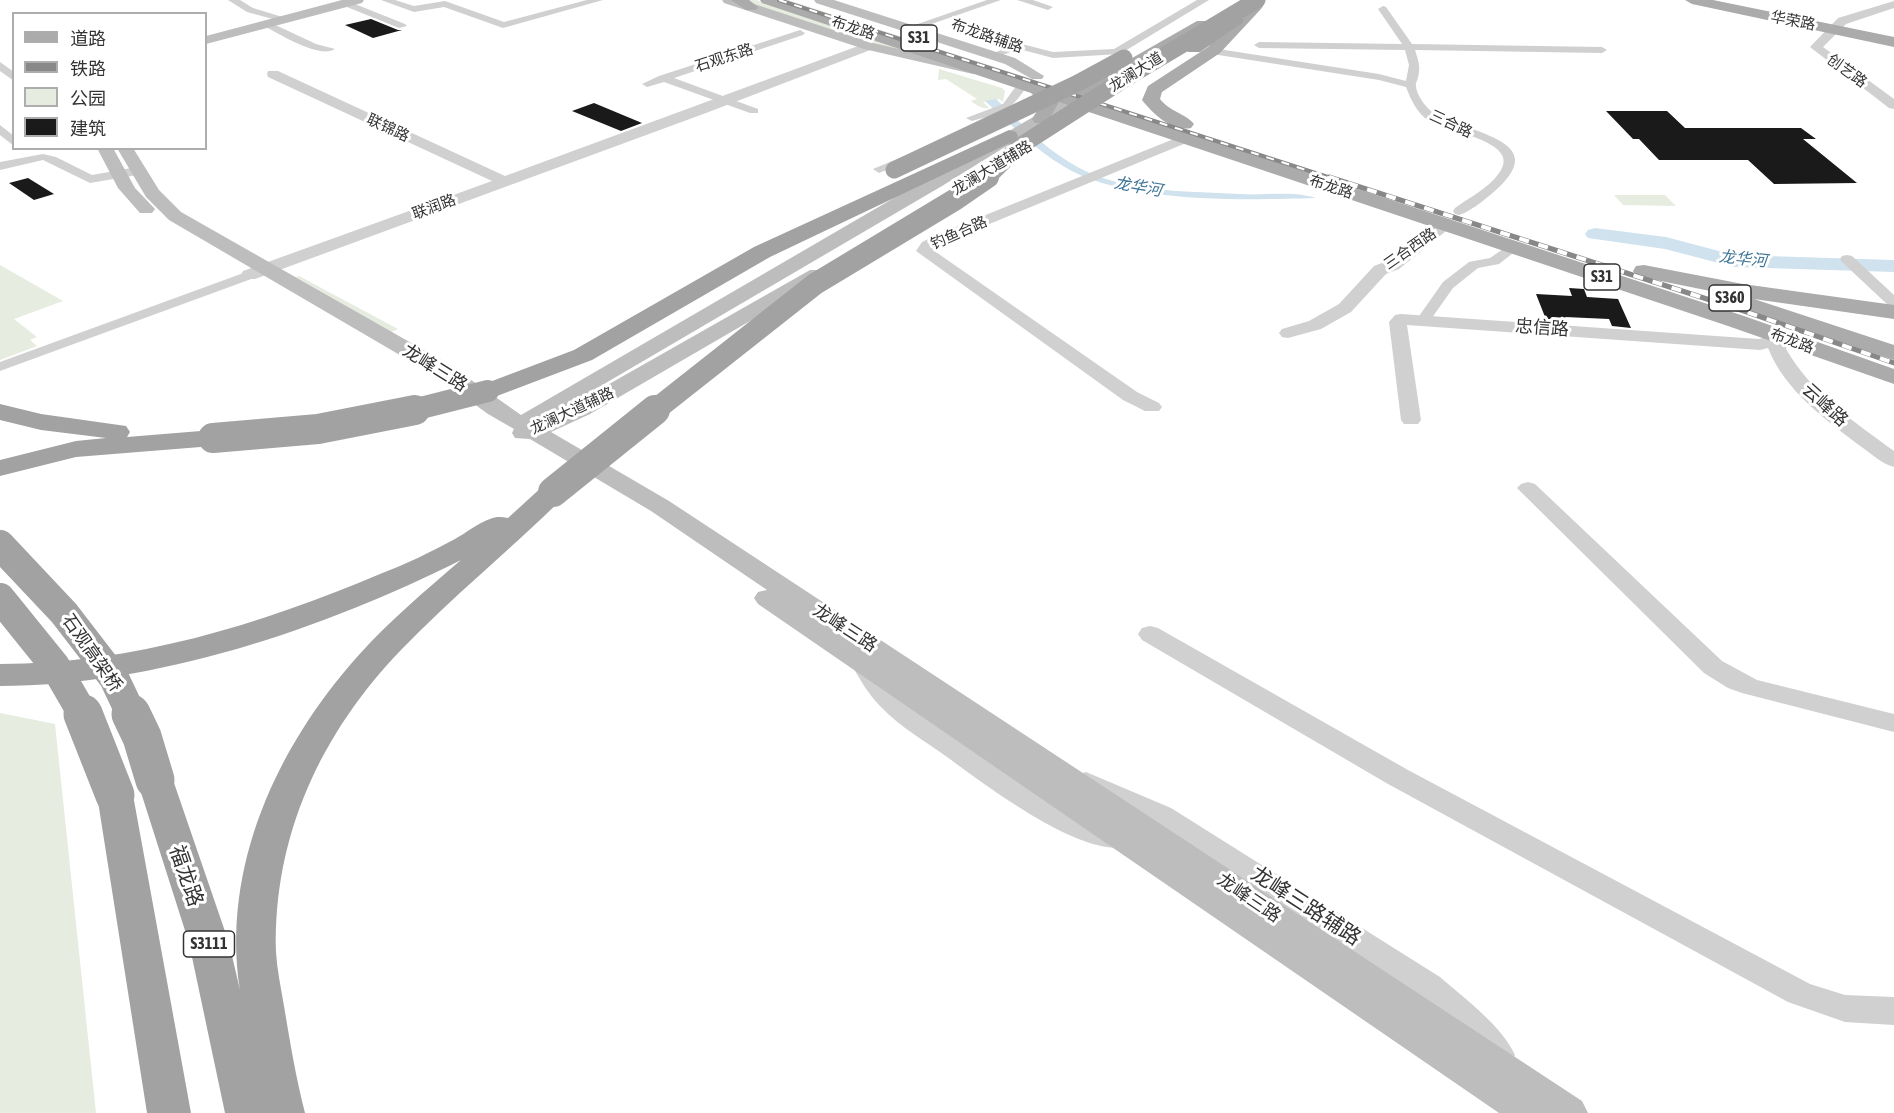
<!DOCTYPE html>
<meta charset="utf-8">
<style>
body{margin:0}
#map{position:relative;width:1894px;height:1113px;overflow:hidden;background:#fff;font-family:"Asap Condensed","Noto Sans SC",sans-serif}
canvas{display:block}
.legend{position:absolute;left:12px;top:12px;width:195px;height:138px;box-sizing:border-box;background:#fff;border:2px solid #adadad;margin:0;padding:8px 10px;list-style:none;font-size:18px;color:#333}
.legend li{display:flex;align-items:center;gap:12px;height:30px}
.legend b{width:30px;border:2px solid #adadad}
</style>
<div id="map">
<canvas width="1894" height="1113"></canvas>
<ul class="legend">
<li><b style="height:8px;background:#ababab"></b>道路</li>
<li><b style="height:8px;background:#888"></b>铁路</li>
<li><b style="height:16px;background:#e6ecdf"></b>公园</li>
<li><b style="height:16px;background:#1a1a1a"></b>建筑</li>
</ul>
</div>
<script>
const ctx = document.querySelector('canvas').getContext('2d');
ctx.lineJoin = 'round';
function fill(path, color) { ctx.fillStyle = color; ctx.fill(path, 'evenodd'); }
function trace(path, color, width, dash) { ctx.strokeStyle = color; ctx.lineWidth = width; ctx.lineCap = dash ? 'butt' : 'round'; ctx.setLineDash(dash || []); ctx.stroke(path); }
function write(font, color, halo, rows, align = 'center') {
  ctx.font = font + ' "Asap Condensed","Noto Sans SC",sans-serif'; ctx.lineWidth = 6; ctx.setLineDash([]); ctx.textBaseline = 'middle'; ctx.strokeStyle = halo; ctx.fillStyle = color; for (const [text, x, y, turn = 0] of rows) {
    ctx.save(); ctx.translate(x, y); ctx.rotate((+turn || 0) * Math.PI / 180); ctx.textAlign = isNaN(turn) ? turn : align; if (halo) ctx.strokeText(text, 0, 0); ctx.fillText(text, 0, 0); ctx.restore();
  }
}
fill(new Path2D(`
 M 744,0 L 756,0 L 937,60 C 872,44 806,27 744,0 Z
 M 783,0 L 788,0 L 1063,89 L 1060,90 Z
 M 939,69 L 1002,88 L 1005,91 L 1003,102 L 999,99 L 983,102 L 989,108 C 982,109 976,105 971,101 L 977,99 L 946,79 L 938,80 Z
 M 1614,195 L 1665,195 L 1676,206 L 1623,205 Z
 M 0,265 L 63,301 L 14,319 L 37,337 L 30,340 L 37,346 L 0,360 Z
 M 299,276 L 398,329 L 391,332 L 296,277 Z
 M 0,713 L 55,724 L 96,1113 L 0,1113 Z`), '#e6ecdf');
fill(new Path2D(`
 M 996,99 C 1019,121 1042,146 1069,162 C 1118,193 1183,191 1239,194 C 1263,196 1292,190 1316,198 C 1245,200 1124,204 1063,166 C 1034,149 1010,123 985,101 Z`), '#cfe2ee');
fill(new Path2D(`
 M 1595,228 L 1666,237 L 1734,255 L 1894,260 L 1894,272 L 1734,267 L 1665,249 L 1588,238 L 1585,234 L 1588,230 Z`), '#cfe2ee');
fill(new Path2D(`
 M 371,19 L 398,30 L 402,30 L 373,38 L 345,25 Z
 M 594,103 L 642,123 L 621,131 L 572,111 Z
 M 1606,111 L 1667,111 L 1685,128 L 1801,128 L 1816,139 L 1803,139 L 1857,183 L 1774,184 L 1748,160 L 1659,160 L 1639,139 L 1633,139 Z
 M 28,178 L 54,194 L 34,200 L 9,183 Z
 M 1569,288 L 1584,289 L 1587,297 L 1618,299 L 1631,328 L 1612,326 L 1609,319 L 1565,317 L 1568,323 L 1547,322 L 1536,294 L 1572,296 Z`), '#1a1a1a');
fill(new Path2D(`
 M 228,0 L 240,0 L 253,8 L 289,19 L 284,22 L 247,12 Z
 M 345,0 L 405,24 L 407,26 L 399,28 L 342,5 L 340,3 Z
 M 381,0 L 395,0 L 414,6 L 445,1 L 504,22 L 587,0 L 603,0 L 503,28 L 444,7 L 414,12 Z
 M 987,0 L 1001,0 L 914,30 L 906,28 Z
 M 1017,0 L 1033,0 L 1053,7 L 1048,10 Z
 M 1197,0 L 1209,0 L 1120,54 L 1053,58 L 1019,49 L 994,58 L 989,55 L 1018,43 L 1053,52 L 1114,49 Z
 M 1383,6 L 1386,7 L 1412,44 L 1602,47 L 1607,50 L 1602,53 L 1415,50 C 1418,59 1421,68 1418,77 C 1418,79 1415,84 1416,86 C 1416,92 1422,102 1426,106 C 1445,131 1549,134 1504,182 C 1495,192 1471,212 1459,215 L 1455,214 L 1453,211 L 1455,208 C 1470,197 1491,187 1501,170 C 1519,141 1445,131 1429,121 C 1417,113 1411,100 1406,87 L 1379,80 L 1212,54 L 1207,51 L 1212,48 L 1379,74 L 1406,81 L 1409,65 L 1405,50 L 1259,48 L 1254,45 L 1259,42 L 1402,44 L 1378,9 Z
 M 269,22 L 316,44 L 335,49 C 320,59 281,35 266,27 L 264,25 Z
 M 800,30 L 805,33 L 803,35 L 674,78 L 758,109 L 758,113 L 750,113 L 664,82 L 647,87 L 642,84 L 659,76 Z
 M 0,62 L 14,72 L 14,81 L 0,71 Z
 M 1023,81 L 1028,84 C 1012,111 1002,113 972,121 L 966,118 L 1003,104 L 1019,82 Z
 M 0,125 L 14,136 L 14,146 L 0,135 Z
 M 43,154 L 56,157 L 92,175 L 137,167 L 143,171 L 137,175 L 90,183 L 43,160 L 0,170 L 0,162 Z
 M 909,154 L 913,155 L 913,159 L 879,173 L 873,169 Z
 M 1512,243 L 1517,244 L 1519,247 L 1517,250 L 1499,264 L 1478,268 L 1453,288 L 1429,322 L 1419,322 L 1417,319 L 1443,282 L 1469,262 L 1490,258 Z
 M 1847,255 L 1852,256 L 1894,295 L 1894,307 L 1889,306 L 1842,262 L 1840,259 L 1842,256 Z
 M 249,271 L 254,272 L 256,275 L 254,278 L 0,371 L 0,362 Z`), '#d0d0d0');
fill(new Path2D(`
 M 1894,1 L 1894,8 L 1846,24 L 1823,47 L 1894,99 L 1894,109 L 1889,108 L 1810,47 L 1838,18 Z
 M 869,42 L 875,46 L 873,49 L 706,113 L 255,279 L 243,279 L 241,275 L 243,271 L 492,181 L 268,77 L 267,74 L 268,71 L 278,71 L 505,176 Z
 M 1186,134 L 1191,135 L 1193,138 L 1191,141 L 953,239 L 933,250 L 1137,392 L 1159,403 L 1162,407 L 1159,411 L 1145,411 L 1123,400 L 916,251 L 922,242 L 941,233 Z
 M 1445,219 L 1453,224 L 1451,227 L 1399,269 L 1386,274 L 1351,312 L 1321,329 L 1288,338 L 1282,337 L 1279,333 L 1282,329 L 1309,321 L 1339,304 L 1374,266 L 1387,261 L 1439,221 Z
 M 1401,314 L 1759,339 L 1784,332 L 1790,333 L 1793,337 L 1786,349 C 1812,394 1853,421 1894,451 L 1894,467 C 1882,464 1873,455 1863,448 C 1827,421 1785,391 1768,348 L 1760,350 L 1407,325 L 1421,420 L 1418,424 L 1404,424 L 1401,420 L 1389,322 L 1395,315 Z
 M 1528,482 L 1535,484 L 1722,661 L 1757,680 L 1894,714 L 1894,732 L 1742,693 L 1728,688 L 1704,673 L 1521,492 L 1517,488 L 1521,484 Z
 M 1150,626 L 1158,628 L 1408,770 L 1810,984 L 1845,995 L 1894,997 L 1894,1025 L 1845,1022 L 1788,1002 L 1388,784 L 1142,640 L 1138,634 L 1142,628 Z
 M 862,654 L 871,656 L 889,683 L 908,703 L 1022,782 L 1083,816 L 1128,830 L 1132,838 L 1128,846 C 1083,860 983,783 947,757 C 925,741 900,727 881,707 C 868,694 859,678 850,662 L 853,656 Z
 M 1086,772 L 1171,808 L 1440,977 C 1464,998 1502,1026 1515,1055 L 1510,1065 L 1499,1069 L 1488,1065 L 1449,1023 L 1418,995 L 1190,846 L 1151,822 L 1076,789 L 1073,782 L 1076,775 Z`), '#d0d0d0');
fill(new Path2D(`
 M 342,0 L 364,0 L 362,3 L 206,44 L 206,36 Z
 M 722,0 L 742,0 L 873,43 L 978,67 L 980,70 L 973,74 L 864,49 L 724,3 Z
 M 814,0 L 834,0 L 1015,58 L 1044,76 L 1042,79 L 1032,79 L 1005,64 L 816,3 Z
 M 1071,95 L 1079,100 L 1076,103 L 942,186 L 546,418 L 574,404 L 810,270 L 824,270 L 827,274 L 824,278 L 590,414 L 551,432 L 669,501 L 1582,1101 L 1588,1113 L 1499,1113 L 758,604 L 754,598 L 758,592 L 767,590 L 651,511 L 530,439 L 515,438 L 512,433 L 514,429 L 488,414 L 434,375 L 169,220 L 146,197 L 117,148 L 133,148 L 159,190 L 181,212 L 450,365 L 521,415 Z
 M 97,148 L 113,148 L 135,188 L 155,209 L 152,213 L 140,213 L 118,188 Z`), '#bdbdbd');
fill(new Path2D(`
 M 731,0 L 749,0 L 758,7 L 756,10 L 746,10 Z
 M 760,0 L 782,0 L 1069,94 L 1197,21 L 1207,21 L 1210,24 L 1207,27 L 1084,99 L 1744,316 L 1894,369 L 1894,384 L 1728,326 L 1059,102 L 1047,123 L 1035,123 L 1032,119 L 1042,103 L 1031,93 L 762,3 Z
 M 1685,0 L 1713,0 L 1894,37 L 1894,47 L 1692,4 Z
 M 1256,2 L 1261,3 L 1263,6 L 1261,9 L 1220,53 L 1162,92 L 1160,99 C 1170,112 1185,113 1194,124 L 1191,128 C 1172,132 1153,114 1142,100 L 1148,86 L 1208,47 L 1251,3 Z
 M 1644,265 L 1743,284 L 1894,305 L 1894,319 L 1754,299 L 1894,345 L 1894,360 L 1743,310 L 1740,305 L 1743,300 L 1750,299 L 1636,276 L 1633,271 L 1636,266 Z`), '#ababab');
fill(new Path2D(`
 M 1236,15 L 1244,20 L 1242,23 L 1200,52 L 1188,52 L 1186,48 L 1188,44 Z
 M 1009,130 L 1016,132 L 1018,136 L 1016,140 L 770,257 L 592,360 L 497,396 L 488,399 L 479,396 L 475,391 L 479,386 L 574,350 L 754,247 Z
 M 0,404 L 41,414 L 126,426 L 130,432 L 127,437 L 213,430 L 222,432 L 226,438 L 222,444 L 213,446 L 76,457 L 0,476 L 0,460 L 76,441 L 106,438 L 41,430 L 0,420 Z
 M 553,484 L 563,486 L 567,492 L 563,498 C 510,550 452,597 401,650 C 321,733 273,836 276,952 C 277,970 281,988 284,1006 C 290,1042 296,1078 305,1113 L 225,1113 L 189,943 L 137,780 L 142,771 L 155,767 L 168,771 L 173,780 L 229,943 L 240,990 C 221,867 277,747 357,657 C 389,621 425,591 461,560 C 324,629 154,686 0,686 L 0,664 C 132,664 259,625 380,574 C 406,564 431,552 455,539 C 466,533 478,523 490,519 C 497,516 502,517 508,518 L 543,486 Z
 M 115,781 L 128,785 L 133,795 L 191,1113 L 147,1113 L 97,795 L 102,785 Z`), '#a2a2a2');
const railFar1 = new Path2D(`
 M 779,0 L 1334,179`);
const rail = new Path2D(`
 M 1329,177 L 1741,310 L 1894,363`);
trace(railFar1, '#888', 4);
trace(rail, '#888', 5);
trace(railFar1, '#fff', 2, [8]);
trace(rail, '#fff', 4, [10]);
trace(new Path2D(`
 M 894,170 L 1076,84 L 1124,58
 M 986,179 L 1017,148 L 1123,80 L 1257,0`), '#a2a2a2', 17);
trace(new Path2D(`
 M 409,411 L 488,391
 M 654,411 L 815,284 L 956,199 L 988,177`), '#a2a2a2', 22);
trace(new Path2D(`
 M 213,438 L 318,429 L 415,410
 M 553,492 L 655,410
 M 0,545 L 64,613 L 114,678 L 132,716
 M 0,598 L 55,666 L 84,716`), '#a2a2a2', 30);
trace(new Path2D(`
 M 83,714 L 115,795
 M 131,714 L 142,737 L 155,780`), '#a2a2a2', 39);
write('15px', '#333', '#fff', [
 ["华荣路",1793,21,11],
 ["布龙路",853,28,18],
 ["布龙路辅路",987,36,19],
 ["石观东路",724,58,-18],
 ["创艺路",1847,71,36],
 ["龙澜大道",1136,72,-32],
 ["三合路",1451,124,25],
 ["联锦路",388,128,25],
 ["龙澜大道辅路",992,168,-31],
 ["布龙路",1331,187,18],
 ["联润路",434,207,-20],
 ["钓鱼合路",959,233,-24],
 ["三合西路",1410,249,-35],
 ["布龙路",1792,341,20],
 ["龙澜大道辅路",572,411,-25]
]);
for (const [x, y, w] of [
 [919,38,36],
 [1602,277,36],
 [1730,298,42],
 [209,944,51]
]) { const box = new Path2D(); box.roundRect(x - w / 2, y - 13, w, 26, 4.5); ctx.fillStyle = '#fff'; ctx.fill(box); trace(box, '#333', 1.5); }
write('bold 16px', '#333', null, [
 ["S31",919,38],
 ["S31",1602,277],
 ["S360",1730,298],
 ["S3111",209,944]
]);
write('italic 16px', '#3f7597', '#fff', [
 ["龙华河",1138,187,10],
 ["龙华河",1743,259,6]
]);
write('18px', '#333', '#fff', [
 ["忠信路",1542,328,4],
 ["龙峰三路",435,368,32],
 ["云峰路",1825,405,42],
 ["龙峰三路",845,628,33],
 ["石观高架桥",92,653,55],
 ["龙峰三路",1249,898,34]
]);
write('21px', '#333', '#fff', [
 ["福龙路",186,876,71],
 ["龙峰三路辅路",1306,906,33]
]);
</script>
